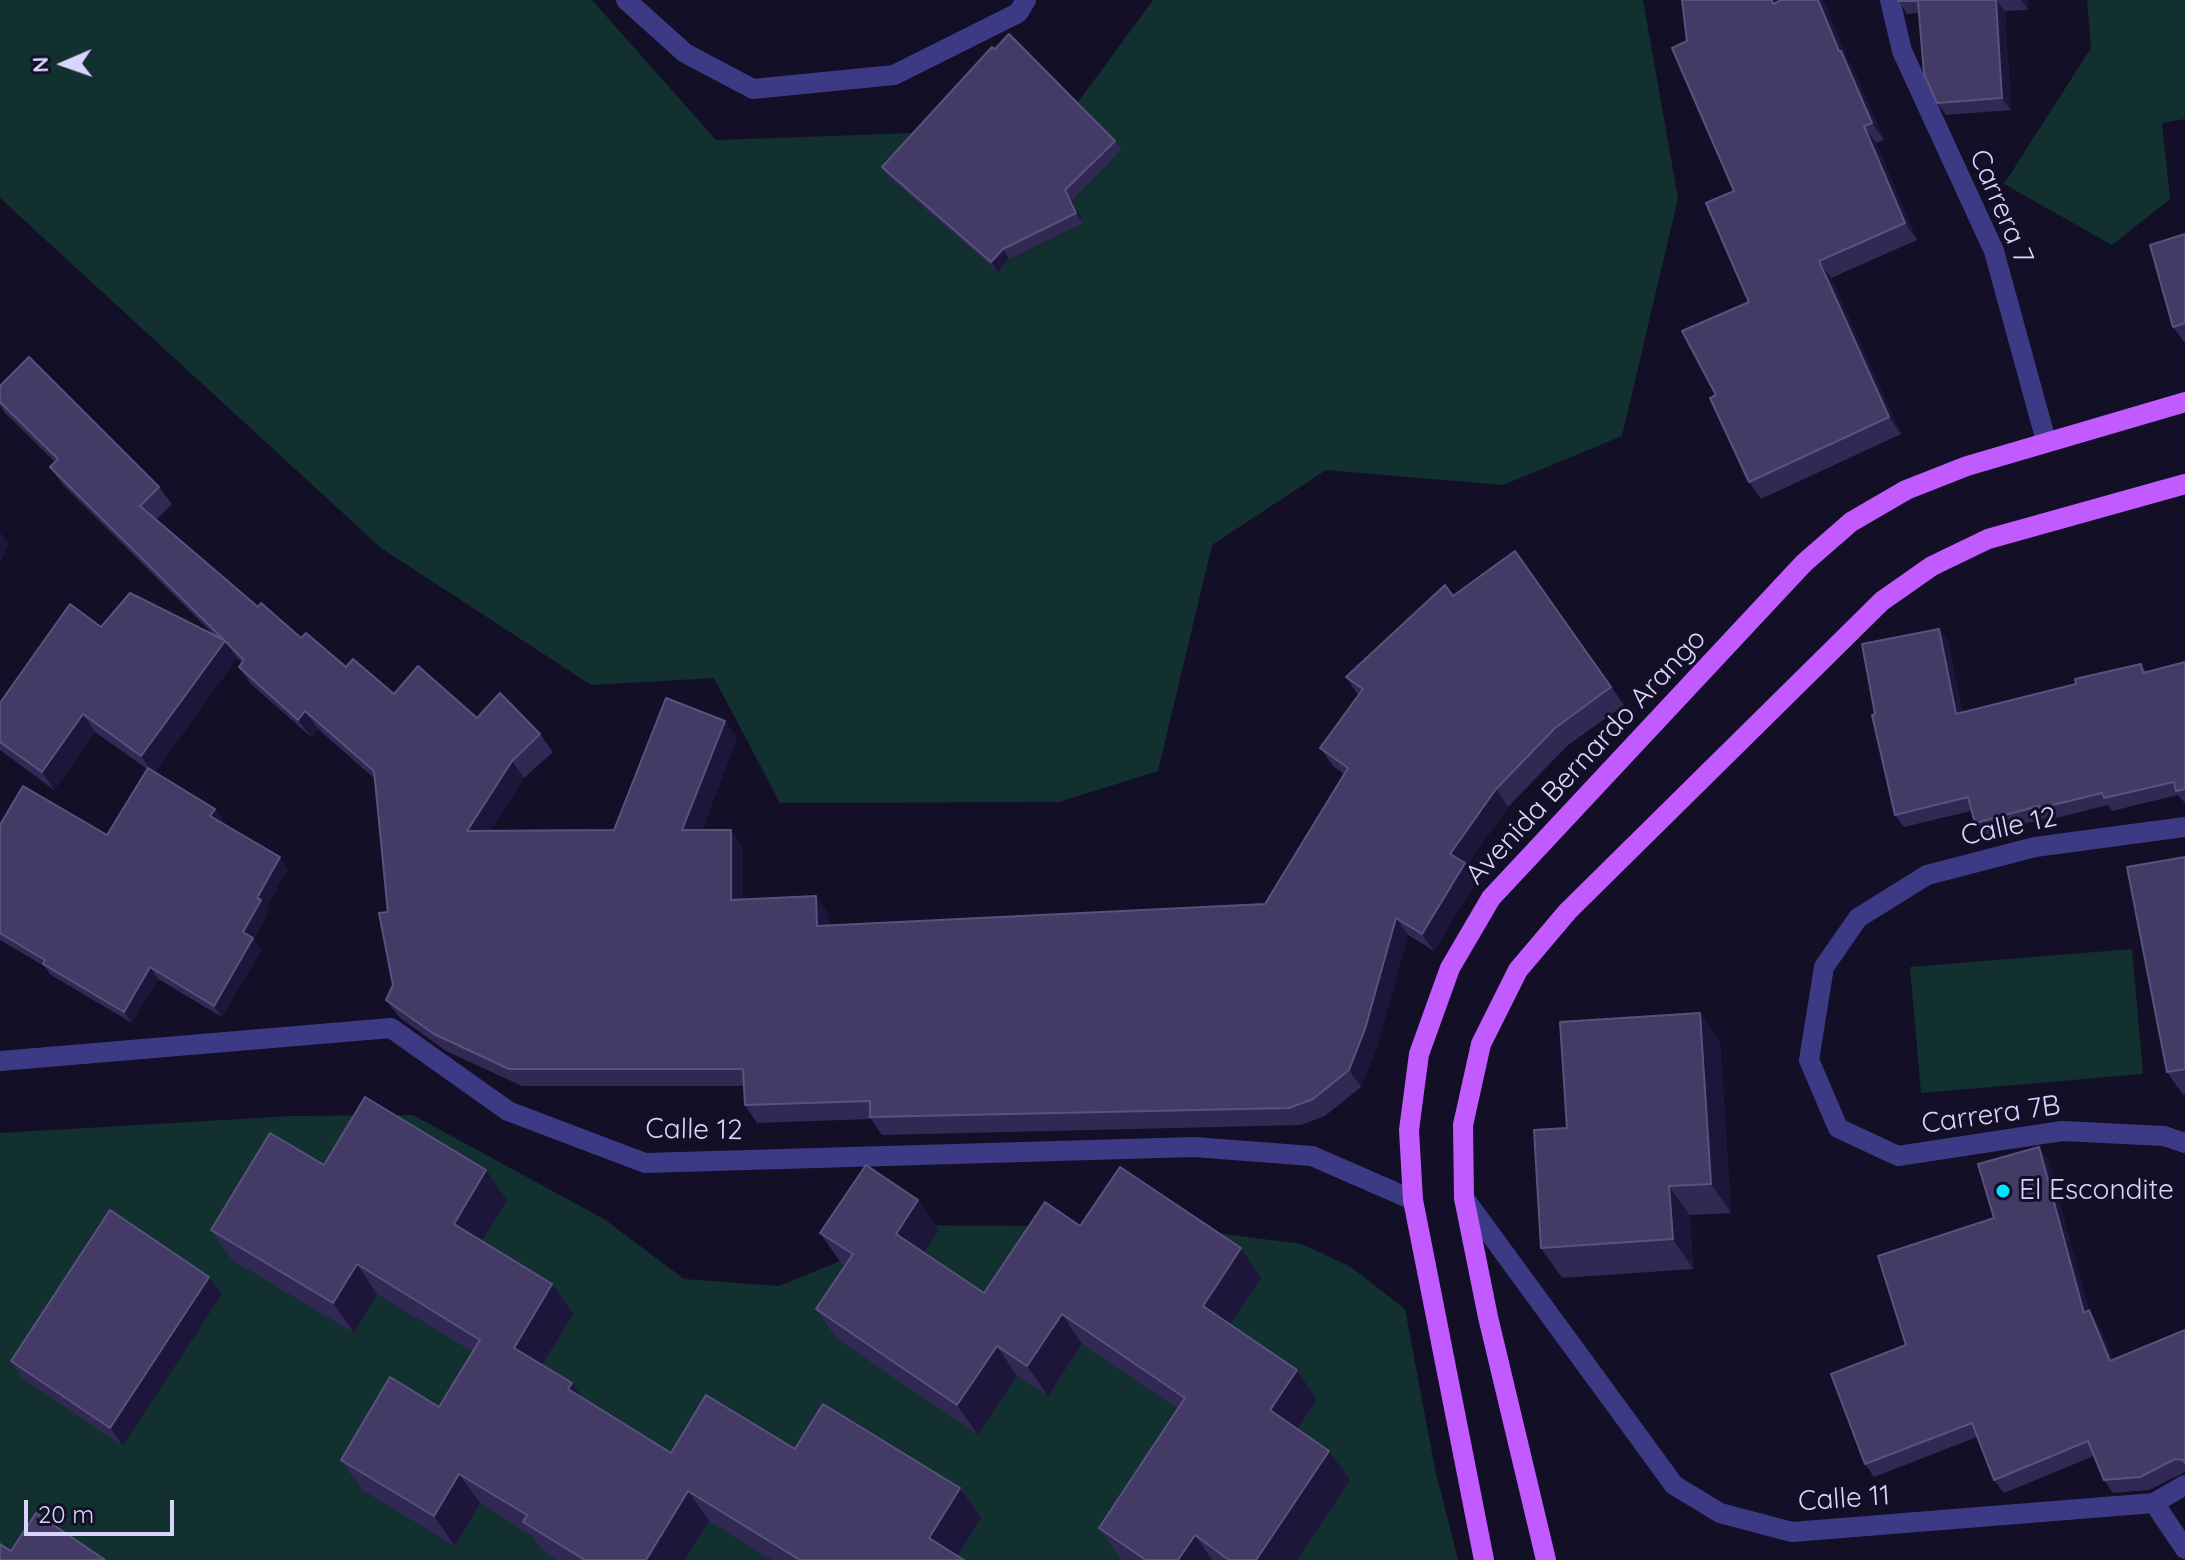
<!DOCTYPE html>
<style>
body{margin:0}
#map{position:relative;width:2185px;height:1560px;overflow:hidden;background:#130f26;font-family:Quicksand,sans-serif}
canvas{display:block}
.north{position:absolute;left:24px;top:24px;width:80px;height:80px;-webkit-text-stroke:6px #130f26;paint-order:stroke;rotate:268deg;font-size:22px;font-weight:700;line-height:32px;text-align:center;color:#d9d4ff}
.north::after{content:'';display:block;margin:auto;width:28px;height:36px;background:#d9d4ff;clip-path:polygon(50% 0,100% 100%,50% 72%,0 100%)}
.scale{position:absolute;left:24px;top:1500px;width:150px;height:36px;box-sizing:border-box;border:4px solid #d9d4ff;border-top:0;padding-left:10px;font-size:24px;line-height:28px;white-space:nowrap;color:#d9d4ff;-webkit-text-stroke:6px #130f26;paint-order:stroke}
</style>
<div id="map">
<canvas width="2185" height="1560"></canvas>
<div class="north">N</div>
<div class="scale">20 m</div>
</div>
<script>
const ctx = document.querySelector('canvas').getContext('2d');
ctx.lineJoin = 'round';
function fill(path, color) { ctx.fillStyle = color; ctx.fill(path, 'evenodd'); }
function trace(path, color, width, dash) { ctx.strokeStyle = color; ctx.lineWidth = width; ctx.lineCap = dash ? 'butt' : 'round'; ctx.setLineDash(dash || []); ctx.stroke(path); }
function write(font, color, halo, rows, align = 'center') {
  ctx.font = font + ' Quicksand,sans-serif'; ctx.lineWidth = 6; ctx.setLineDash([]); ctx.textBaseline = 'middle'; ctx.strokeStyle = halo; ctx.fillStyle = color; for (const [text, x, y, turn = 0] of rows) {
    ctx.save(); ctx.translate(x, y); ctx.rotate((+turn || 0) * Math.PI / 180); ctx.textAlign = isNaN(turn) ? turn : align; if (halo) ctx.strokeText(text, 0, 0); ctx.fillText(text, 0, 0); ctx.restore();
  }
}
fill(new Path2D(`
 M 0,0 L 592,0 L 716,140 L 1059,128 L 1153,0 L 1643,0 L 1678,198 L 1622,436 L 1503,485 L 1326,470 L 1212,545 L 1158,771 L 1059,802 L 780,803 L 714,678 L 591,685 L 381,548 L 0,198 Z
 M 2087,0 L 2185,0 L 2185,119 L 2162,123 L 2170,199 L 2112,245 L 2004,184 L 2091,48 Z
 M 2132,949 L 2143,1074 L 1921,1093 L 1910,967 Z
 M 413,1115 L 604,1219 L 684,1279 L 779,1286 L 857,1254 L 893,1225 L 1169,1227 L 1302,1244 L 1351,1267 L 1405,1309 L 1435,1469 L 1458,1560 L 0,1560 L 0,1133 L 292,1116 Z`), '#12302f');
trace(new Path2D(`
 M 626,0 L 685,53 L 753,89 L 894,75 L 1018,13 L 1026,0
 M 1890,0 L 1902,51 L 1994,251 L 2046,441
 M 2185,827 L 2035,847 L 1927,875 L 1858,918 L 1824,967 L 1809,1060 L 1838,1128 L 1898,1156 L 2062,1131 L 2164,1136 L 2185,1143
 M 0,1061 L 391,1028 L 508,1111 L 645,1163 L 1194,1147 L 1312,1156 L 1413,1200
 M 1464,1198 L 1674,1485 L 1720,1513 L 1792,1532 L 2154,1503 L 2185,1485
 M 2154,1503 L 2185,1549`), '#3d3a85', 20);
trace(new Path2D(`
 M 1484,1560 L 1413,1200 L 1409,1130 L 1419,1054 L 1450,968 L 1491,898 L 1804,563 L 1851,522 L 1906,490 L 1967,466 L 2185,402
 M 1546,1560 L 1488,1317 L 1464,1198 L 1463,1125 L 1481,1044 L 1518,970 L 1568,911 L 1882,601 L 1932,566 L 1988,539 L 2185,484`), '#c25bff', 20);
fill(new Path2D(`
 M 1898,0 L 2028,0 L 2028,10 L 2005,11 L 2011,110 L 1946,115 L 1937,103 L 1919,13 L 1907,14 Z
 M 1825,3 L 1848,61 L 1853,68 L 1884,140 L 1876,143 L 1917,240 L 1831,278 L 1901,434 L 1761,499 L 1749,482 L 1716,395 L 1749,302 L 1734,191 L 1687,41 Z
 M 1115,141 L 1121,150 L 1072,200 L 1083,223 L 1009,259 L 998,272 L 889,177 L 882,167 Z
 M 2185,234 L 2185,343 L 2173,327 Z
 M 0,386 L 159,487 L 172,504 L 156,520 L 258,607 L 301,638 L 346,667 L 394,694 L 477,718 L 540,734 L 553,752 L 524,778 L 490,831 L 614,830 L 725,721 L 737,738 L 702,830 L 731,830 L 743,848 L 743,900 L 816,896 L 828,914 L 829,926 L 1265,904 L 1344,774 L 1333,766 L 1320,748 L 1358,695 L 1346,677 L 1453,596 L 1515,551 L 1624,705 L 1567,746 L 1508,807 L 1467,865 L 1477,880 L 1434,951 L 1408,935 L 1377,1047 L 1361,1087 L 1325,1116 L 1301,1125 L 882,1135 L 871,1119 L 757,1123 L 745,1105 L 744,1086 L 522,1086 L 446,1051 L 399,1017 L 386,1000 L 393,985 L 375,779 L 318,729 L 311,737 L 251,684 L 239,667 L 242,663 L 237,658 L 155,772 L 223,820 L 221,823 L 288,869 L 266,907 L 269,911 L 254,939 L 261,950 L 222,1017 L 158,979 L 132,1023 L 51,975 L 44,966 L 0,940 L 0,825 L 107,835 L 147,769 L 95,732 L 54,790 L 0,750 L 0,703 L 101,627 L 213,634 L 63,485 L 50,467 L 55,462 L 4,412 L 0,405 Z
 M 1948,641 L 1962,713 L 2076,684 L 2141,664 L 2146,672 L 2185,662 L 2185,803 L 2178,795 L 2112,811 L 2108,805 L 2048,820 L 2047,818 L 1983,835 L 1975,823 L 1971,811 L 1904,827 L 1895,815 L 1875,714 Z
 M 2185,857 L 2185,1094 L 2183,1095 L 2167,1072 Z
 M 1700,1013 L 1720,1042 L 1731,1213 L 1690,1215 L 1693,1269 L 1562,1278 L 1541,1248 L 1567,1128 Z
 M 2039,1147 L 2048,1160 L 2089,1311 L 2098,1323 L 2113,1360 L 2185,1330 L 2185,1472 L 2149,1490 L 2113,1493 L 2104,1480 L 2094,1456 L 2004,1493 L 1994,1480 L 1977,1437 L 1874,1477 L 1865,1464 L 1906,1345 L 1994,1218 Z
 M 324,1165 L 507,1200 L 482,1241 L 552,1284 L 573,1314 L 542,1365 L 582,1398 L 671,1453 L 795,1449 L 960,1488 L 981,1518 L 957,1556 L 964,1560 L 772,1560 L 709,1521 L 685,1560 L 557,1560 L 544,1552 L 532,1536 L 480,1503 L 455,1546 L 362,1490 L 341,1460 L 439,1407 L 473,1352 L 377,1294 L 354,1333 L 232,1260 L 211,1230 Z
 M 918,1200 L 939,1230 L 924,1253 L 984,1293 L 1080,1226 L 1241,1248 L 1261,1278 L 1230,1325 L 1297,1370 L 1317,1400 L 1298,1429 L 1329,1451 L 1350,1480 L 1297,1560 L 1123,1560 L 1120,1558 L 1099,1528 L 1178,1409 L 1082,1344 L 1048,1396 L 1017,1376 L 978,1435 L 837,1339 L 816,1309 L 845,1265 L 841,1263 L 820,1233 Z
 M 209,1277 L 222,1294 L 123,1446 L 23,1379 L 11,1361 Z`), '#312854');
fill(new Path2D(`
 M 1818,0 L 1823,0 L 1825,3 L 1848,61 L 1853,68 L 1884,140 L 1872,123 L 1839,51 Z
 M 1996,0 L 2005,11 L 2011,110 L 2002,98 Z
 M 2021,0 L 2028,0 L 2028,10 Z
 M 1864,126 L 1876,143 L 1917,240 L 1905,223 Z
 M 1065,190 L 1072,200 L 1083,223 L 1076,213 Z
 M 1003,249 L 1009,259 L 998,272 L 991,262 Z
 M 1819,261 L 1831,278 L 1901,434 L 1889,417 Z
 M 0,532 L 9,544 L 0,563 Z
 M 1939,629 L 1948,641 L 1964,726 L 1956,714 Z
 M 225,641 L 237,658 L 154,774 L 141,756 Z
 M 305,711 L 318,729 L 311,737 L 298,720 Z
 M 83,714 L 95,732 L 54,790 L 42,772 Z
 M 725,721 L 737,738 L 695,848 L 682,830 Z
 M 512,761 L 524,778 L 479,849 L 467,831 Z
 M 1496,789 L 1508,807 L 1467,865 L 1477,880 L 1434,951 L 1422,934 L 1450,854 Z
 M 215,809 L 223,820 L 218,827 L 210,816 Z
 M 731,830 L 743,848 L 743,918 L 731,900 Z
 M 280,857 L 288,869 L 266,907 L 269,911 L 254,939 L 261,950 L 222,1017 L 214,1006 L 257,898 Z
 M 816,896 L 828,914 L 829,944 L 817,926 Z
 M 1396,918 L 1408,935 L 1377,1047 L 1361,1087 L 1349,1070 Z
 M 150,967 L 158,979 L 132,1023 L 124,1012 Z
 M 1700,1013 L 1720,1042 L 1731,1213 L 1711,1184 Z
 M 2039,1147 L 2048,1160 L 2093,1326 L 2084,1313 Z
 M 486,1170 L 507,1200 L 474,1254 L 454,1224 Z
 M 1669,1186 L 1690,1215 L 1693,1269 L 1673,1239 Z
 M 918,1200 L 939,1230 L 917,1263 L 896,1234 Z
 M 1241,1248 L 1261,1278 L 1223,1335 L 1203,1306 Z
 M 357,1264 L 377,1294 L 354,1333 L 333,1303 Z
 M 209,1277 L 222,1294 L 123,1446 L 110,1428 Z
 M 552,1284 L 573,1314 L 534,1378 L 514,1348 Z
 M 2089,1310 L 2098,1323 L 2119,1374 L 2110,1361 Z
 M 1062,1314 L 1082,1344 L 1048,1396 L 1027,1366 Z
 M 997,1346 L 1017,1376 L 978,1435 L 957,1405 Z
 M 1297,1370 L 1317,1400 L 1290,1440 L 1270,1410 Z
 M 572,1383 L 592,1412 L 568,1389 Z
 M 1329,1451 L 1350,1480 L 1297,1560 L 1256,1560 Z
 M 459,1474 L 480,1503 L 455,1546 L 434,1516 Z
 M 960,1488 L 981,1518 L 955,1560 L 929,1538 Z
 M 688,1491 L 709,1521 L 685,1560 L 646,1560 Z
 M 1195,1535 L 1212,1560 L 1178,1560 Z`), '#1d163a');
const building = new Path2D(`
 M 1682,0 L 1772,0 L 1773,4 L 1781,0 L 1818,0 L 1839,51 L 1841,51 L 1872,123 L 1864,126 L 1905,223 L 1819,261 L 1889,417 L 1749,482 L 1710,398 L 1716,395 L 1682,331 L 1749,302 L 1706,203 L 1734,191 L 1672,48 L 1687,41 Z
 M 1898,0 L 1996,0 L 2002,98 L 1937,103 L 1924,74 L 1918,1 L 1898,1 Z
 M 1009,34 L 1115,141 L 1065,190 L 1076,213 L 1003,249 L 991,262 L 882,167 L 992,47 L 995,49 Z
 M 2185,234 L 2185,323 L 2173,327 L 2150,245 Z
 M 29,357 L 159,487 L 140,506 L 258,607 L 261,603 L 301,638 L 306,633 L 346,667 L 353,659 L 394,694 L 418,666 L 477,718 L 500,693 L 540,734 L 512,761 L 467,831 L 614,830 L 666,698 L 725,721 L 682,830 L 731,830 L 731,900 L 816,896 L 817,926 L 1265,904 L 1348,768 L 1320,748 L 1363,689 L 1346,677 L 1445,585 L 1453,596 L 1515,551 L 1611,687 L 1555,728 L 1496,789 L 1450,854 L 1465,863 L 1422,934 L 1396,918 L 1365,1029 L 1349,1070 L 1313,1099 L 1289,1108 L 870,1117 L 870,1101 L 745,1105 L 743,1069 L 509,1069 L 434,1034 L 386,1000 L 393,985 L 379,913 L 388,912 L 374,771 L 305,711 L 298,720 L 239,667 L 244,660 L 225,641 L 141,756 L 83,714 L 42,772 L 0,742 L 0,703 L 70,604 L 101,627 L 130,593 L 224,640 L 50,467 L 58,459 L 0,402 L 0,386 Z
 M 1939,629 L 1956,714 L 2076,684 L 2075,679 L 2141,664 L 2143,673 L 2185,662 L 2185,789 L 2176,791 L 2174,782 L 2104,798 L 2102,793 L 2040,808 L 2039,806 L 1975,823 L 1968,797 L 1895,815 L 1872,715 L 1875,714 L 1862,644 Z
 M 148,768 L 215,809 L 210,816 L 280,857 L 257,898 L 261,900 L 243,932 L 253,938 L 214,1006 L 150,967 L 124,1012 L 43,964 L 45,960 L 0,933 L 0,825 L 23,786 L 107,835 Z
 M 2185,857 L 2185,1069 L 2167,1072 L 2127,867 Z
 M 1700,1013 L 1711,1184 L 1669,1186 L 1673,1239 L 1541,1248 L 1534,1130 L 1567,1128 L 1560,1022 Z
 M 365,1097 L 486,1170 L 454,1224 L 552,1284 L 514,1348 L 572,1383 L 568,1389 L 671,1453 L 706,1395 L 795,1449 L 823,1404 L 960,1488 L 929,1538 L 964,1560 L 800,1560 L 688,1491 L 646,1560 L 585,1560 L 523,1522 L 527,1515 L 459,1474 L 434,1516 L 341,1460 L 390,1377 L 439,1407 L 480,1340 L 357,1264 L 333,1303 L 211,1230 L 270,1133 L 324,1165 Z
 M 2039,1147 L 2084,1313 L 2089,1310 L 2110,1361 L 2185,1330 L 2185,1463 L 2183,1460 L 2175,1459 L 2140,1477 L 2104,1480 L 2088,1441 L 1994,1480 L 1972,1423 L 1865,1464 L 1831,1374 L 1906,1345 L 1878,1256 L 1994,1218 L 1978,1164 Z
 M 866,1165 L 918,1200 L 896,1234 L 984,1293 L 1045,1202 L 1080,1226 L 1120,1167 L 1241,1248 L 1203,1306 L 1297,1370 L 1270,1410 L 1329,1451 L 1256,1560 L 1229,1560 L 1195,1535 L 1178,1560 L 1146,1560 L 1099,1528 L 1185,1398 L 1062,1314 L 1027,1366 L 997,1346 L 957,1405 L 816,1309 L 853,1254 L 820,1233 Z
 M 110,1210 L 209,1277 L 110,1428 L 11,1361 Z
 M 36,1513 L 105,1560 L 0,1560 L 0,1544 L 11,1551 Z`);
fill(building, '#433a66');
trace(building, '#5a527e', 2);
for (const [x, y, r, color] of [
 [2003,1191,8,"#00e5ff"]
]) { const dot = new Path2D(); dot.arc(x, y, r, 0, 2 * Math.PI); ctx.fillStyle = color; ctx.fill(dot); trace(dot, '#130f26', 3); }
write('28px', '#d9d4ff', '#130f26', [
 ["Carrera 7",2001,207,67],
 ["Avenida Bernardo Arango",1586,757,-47],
 ["Calle 12",2009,827,-12],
 ["Carrera 7B",1991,1115,-8],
 ["Calle 12",694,1130,1],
 ["Calle 11",1844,1499,-4]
]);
write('28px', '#d9d4ff', '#130f26', [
 ["El Escondite",2019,1191]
], 'left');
</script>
